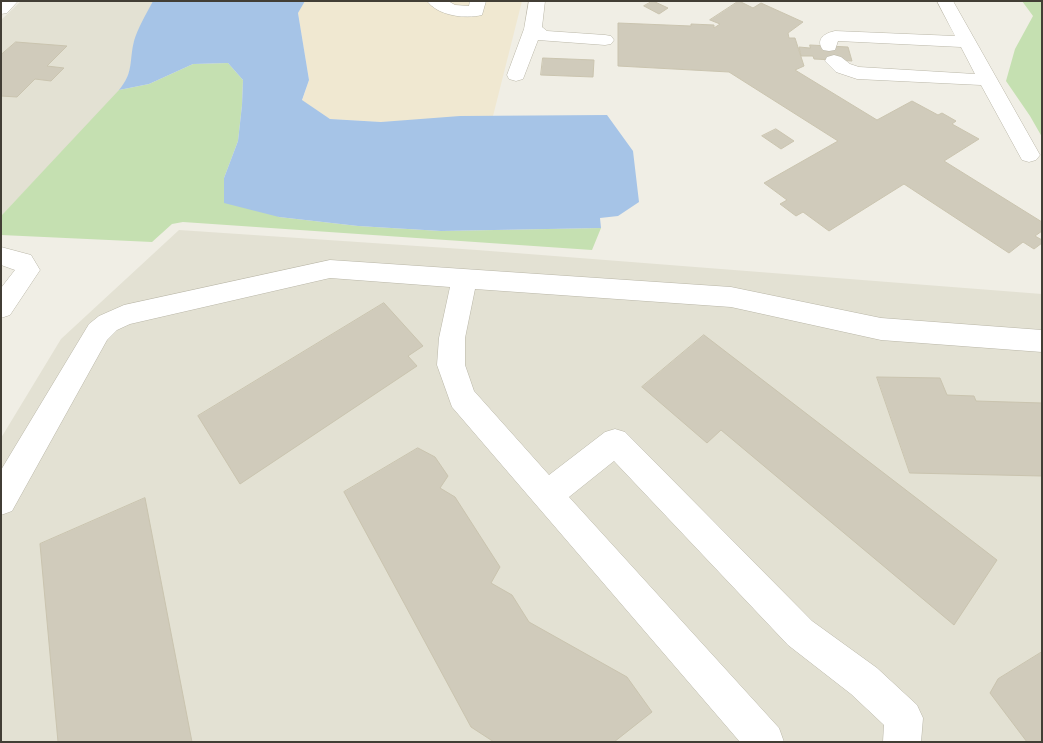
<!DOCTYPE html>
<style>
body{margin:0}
#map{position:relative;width:1043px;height:743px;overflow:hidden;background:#f0eee5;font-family:Rubik,sans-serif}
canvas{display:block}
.frame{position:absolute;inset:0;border:2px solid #423e35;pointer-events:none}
</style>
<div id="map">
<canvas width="1043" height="743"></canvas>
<div class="frame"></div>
</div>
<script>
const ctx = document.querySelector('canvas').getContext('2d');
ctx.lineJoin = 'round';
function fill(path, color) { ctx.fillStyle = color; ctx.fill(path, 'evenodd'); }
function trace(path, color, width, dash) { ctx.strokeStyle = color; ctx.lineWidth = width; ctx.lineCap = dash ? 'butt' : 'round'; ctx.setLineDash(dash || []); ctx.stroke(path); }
fill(new Path2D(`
 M 21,1 L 153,1 L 134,42 L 132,64 L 125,83 L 113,99 L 1,216 L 1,20 Z
 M 179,230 L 477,250 L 1042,294 L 1042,742 L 1,742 L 1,438 L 61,339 Z`), '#e3e1d3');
fill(new Path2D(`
 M 305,1 L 522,1 L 493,116 L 381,122 L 330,119 L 302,101 L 309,80 L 298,13 Z`), '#f0e8d1');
fill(new Path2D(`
 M 1022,1 L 1042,1 L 1042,137 L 1030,116 L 1006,81 L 1015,49 L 1033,16 Z
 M 228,63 L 243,80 L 242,105 L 238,141 L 224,178 L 279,217 L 358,226 L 441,231 L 601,228 L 592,250 L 183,222 L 172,224 L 152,242 L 1,235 L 1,216 L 119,90 L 149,84 L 193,64 Z`), '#c5e0b1');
fill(new Path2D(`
 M 153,1 L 305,1 L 298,13 L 309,80 L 302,100 L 330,119 L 381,122 L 460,116 L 607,115 L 633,151 L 639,202 L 618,216 L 600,218 L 601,228 L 441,231 L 358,226 L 279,217 L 224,203 L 224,178 L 238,141 L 242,105 L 243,80 L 228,63 L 193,64 L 149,84 L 119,90 C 134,72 129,61 134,41 C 138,28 146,14 153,1 Z`), '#a6c4e7');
const building = new Path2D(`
 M 653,1 L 668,8 L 659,14 L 644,6 Z
 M 739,1 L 753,8 L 761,3 L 803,22 L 788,33 L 789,38 L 795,38 L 804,66 L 795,70 L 877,120 L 912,101 L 938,115 L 942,113 L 956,121 L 952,124 L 979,139 L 944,161 L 1042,222 L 1042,231 L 1035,236 L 1042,240 L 1042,243 L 1034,249 L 1023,242 L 1009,253 L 904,184 L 829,231 L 803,212 L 796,216 L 780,204 L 787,200 L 764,183 L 838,141 L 729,72 L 618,66 L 618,23 L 691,26 L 691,24 L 714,25 L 714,28 L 720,24 L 710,20 Z
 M 16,42 L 67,46 L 47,66 L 64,68 L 51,81 L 35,79 L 17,97 L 1,96 L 1,55 Z
 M 810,45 L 848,47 L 852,61 L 814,59 L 813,56 L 801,56 L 799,47 L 810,48 Z
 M 543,58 L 594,60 L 593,77 L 541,75 Z
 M 776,129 L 794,141 L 781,149 L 762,136 Z
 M 384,303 L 423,346 L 408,356 L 417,366 L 240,484 L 198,416 Z
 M 704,335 L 997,560 L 954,625 L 721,430 L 707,443 L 642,387 Z
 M 877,377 L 940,378 L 947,395 L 974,396 L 976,401 L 1042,403 L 1042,476 L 910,473 Z
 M 418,448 L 435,457 L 448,476 L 440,488 L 455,497 L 500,567 L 491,583 L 512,595 L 529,622 L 627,677 L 652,712 L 614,742 L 494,742 L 471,727 L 344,492 Z
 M 145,498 L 192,742 L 58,742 L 40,544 Z
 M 1042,652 L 1042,742 L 1027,742 L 990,693 L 998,679 Z`);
fill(building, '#d0cbbb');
trace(building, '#cac4af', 1);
const minor = new Path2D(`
 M 1,1 L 18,1 L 7,13 L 1,14 Z
 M 427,1 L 448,1 L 455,5 L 469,6 L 470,1 L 486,1 L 482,15 C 465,19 438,16 427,1 Z
 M 529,1 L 545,1 L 542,27 L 547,31 L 605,35 L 611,36 L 614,40 L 611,44 L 605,45 L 538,40 L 523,79 L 516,81 L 509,79 L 507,75 L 524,29 Z
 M 937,1 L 953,1 L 1040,155 L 1036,160 L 1029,162 L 1022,160 L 981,85 L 857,79 L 836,72 L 825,61 L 827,57 L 834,55 L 841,57 L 850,64 L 859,67 L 975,74 L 961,47 L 838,41 L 835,50 L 829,51 L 823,50 C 815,39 825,33 835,31 L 955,36 Z
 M 1,247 L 31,255 L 40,270 L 10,315 L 1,318 L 1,288 L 15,270 L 1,265 Z
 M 330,260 L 731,287 L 881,318 L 1042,330 L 1042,352 L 881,340 L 731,307 L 475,289 L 465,338 L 465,365 L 474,391 L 549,475 L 605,432 L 615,429 L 625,432 L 812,621 L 877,668 L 917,705 L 923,718 L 921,742 L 883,742 L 884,725 L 851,694 L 788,645 L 614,461 L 569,497 L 779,728 L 784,742 L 740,742 L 452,407 L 437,365 L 439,338 L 450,287 L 330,278 L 130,324 L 117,330 L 107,340 L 12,511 L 1,515 L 1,470 L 89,324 L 99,316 L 124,305 Z`);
trace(minor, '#bab7a8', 1);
fill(minor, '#fff');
</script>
